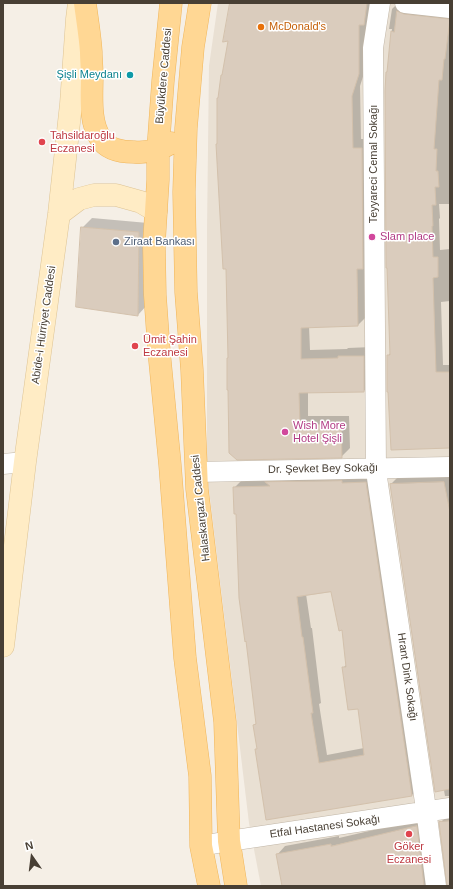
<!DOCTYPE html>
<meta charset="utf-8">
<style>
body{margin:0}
#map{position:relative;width:453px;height:889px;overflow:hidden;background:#f5efe6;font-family:Helvetica,sans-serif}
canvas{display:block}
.frame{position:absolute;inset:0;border:4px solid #483f34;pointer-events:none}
.north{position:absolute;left:12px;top:837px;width:40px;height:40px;-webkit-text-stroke:3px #fff;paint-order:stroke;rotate:346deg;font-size:11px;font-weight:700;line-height:16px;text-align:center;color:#483f34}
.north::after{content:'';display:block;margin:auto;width:14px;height:18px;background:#483f34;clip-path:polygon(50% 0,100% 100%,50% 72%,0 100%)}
</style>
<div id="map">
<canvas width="453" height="889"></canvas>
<div class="frame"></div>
<div class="north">N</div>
</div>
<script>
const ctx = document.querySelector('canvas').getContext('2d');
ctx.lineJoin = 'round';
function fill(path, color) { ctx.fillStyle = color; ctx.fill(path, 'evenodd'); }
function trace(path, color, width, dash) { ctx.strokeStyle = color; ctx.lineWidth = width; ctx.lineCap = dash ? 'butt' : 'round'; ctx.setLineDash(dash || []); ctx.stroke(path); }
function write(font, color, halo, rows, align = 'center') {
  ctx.font = font + ' Helvetica,sans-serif'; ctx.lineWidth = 3; ctx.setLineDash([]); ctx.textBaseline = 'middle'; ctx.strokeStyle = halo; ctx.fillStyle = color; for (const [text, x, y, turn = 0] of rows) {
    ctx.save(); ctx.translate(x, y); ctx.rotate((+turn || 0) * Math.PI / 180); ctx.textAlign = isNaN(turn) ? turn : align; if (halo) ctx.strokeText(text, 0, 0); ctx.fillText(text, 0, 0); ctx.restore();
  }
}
fill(new Path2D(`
 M 218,3 L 450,3 L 450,886 L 261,886 L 249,823 L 207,473 L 207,231 L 209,66 Z`), '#e9e0d3');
fill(new Path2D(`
 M 231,3 L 375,3 L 367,64 L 360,86 L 361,139 L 371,139 L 367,316 L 358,325 L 309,326 L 310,350 L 347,349 L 348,348 L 372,347 L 372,382 L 364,391 L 308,392 L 308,416 L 349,416 L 350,448 L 341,457 L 237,459 L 228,358 L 229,357 L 227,268 L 218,164 L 217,164 L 217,145 L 218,143 L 219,97 L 222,75 L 224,73 L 229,40 Z
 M 398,3 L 450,11 L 450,204 L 439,204 L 440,218 L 439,219 L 440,250 L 450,249 L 450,301 L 441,302 L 443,365 L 450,365 L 450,447 L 388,356 L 391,352 L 388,71 L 392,29 L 389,29 L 392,9 Z
 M 92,218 L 148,223 L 147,305 L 138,315 L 82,228 Z
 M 375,474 L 421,786 L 412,795 L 267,819 L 256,750 L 258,748 L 255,725 L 257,722 L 234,488 L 243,479 ZM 332,590 L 343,629 L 347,664 L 343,668 L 359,708 L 364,748 L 327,755 L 319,704 L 321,703 L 312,628 L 311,628 L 306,594 Z
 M 450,475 L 450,796 L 445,796 L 391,484 L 399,476 Z
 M 449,814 L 450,814 L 450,886 L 448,886 L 440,823 Z
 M 425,818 L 437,886 L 283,886 L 277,855 L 285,846 L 339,836 L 339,838 Z`), '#0003');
const building = new Path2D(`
 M 230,3 L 367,3 L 364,25 L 359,25 L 359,74 L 352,96 L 353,148 L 362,148 L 363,269 L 357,269 L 358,326 L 301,328 L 301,359 L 338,358 L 338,356 L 364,356 L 364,392 L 299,393 L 300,425 L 341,424 L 342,458 L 237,460 L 229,453 L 228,390 L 227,390 L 227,358 L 228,358 L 226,269 L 223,269 L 216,144 L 217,144 L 217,98 L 218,98 L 221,75 L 222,75 L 228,41 L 223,42 Z
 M 397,11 L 404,14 L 450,19 L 445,59 L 444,59 L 442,80 L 439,80 L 434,149 L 437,149 L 436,171 L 438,171 L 439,187 L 435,187 L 436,205 L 432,205 L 433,226 L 432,226 L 433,257 L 438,257 L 438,277 L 433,278 L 436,372 L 450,372 L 450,448 L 391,450 L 388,392 L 387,392 L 387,355 L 390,355 L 387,268 L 386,268 L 385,91 L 386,72 L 387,72 L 391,31 L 394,32 Z
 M 81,227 L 139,232 L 138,316 L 76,307 Z
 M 342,481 L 342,483 L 366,482 L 412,796 L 266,820 L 255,749 L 257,749 L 253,725 L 256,724 L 246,641 L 245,642 L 239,598 L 236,514 L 234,514 L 233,487 L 270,486 L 265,482 ZM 331,592 L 339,631 L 342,630 L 346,667 L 342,667 L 348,710 L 358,709 L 364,755 L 319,763 L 311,713 L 313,713 L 303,637 L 302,637 L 297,597 Z
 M 444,482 L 450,512 L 450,789 L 435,792 L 390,484 Z
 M 450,821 L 450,886 L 447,886 L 439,822 Z
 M 417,826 L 424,886 L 282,886 L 276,854 L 331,844 L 331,846 Z`);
fill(building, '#daccbd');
trace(building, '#d3c1ac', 1);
const minor = new Path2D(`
 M 380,3 L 373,48 L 376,471 L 426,809 L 436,886
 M 405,3 L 450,8
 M 3,464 L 25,462
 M 196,472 L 450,467
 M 201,846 L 229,841 L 450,808`);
const secondary = new Path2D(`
 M 59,214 L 79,199 L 94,195 L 116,195 L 141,202 L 156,211
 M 3,646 L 25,462 L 59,214 L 71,104 L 77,19 L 79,3`);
const primary = new Path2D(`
 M 85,3 C 87,19 90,36 91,52 C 91,60 92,68 92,76 C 92,95 89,123 101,139 C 108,150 121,152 134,152 C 147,153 160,150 171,143
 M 171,3 L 163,81 L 158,150 L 158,180 L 154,244 L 155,295 L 159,351 L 170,465 L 185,658 L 200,776 L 201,846 L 209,886
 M 200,3 L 193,47 L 186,128 L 184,192 L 186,292 L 192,370 L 197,489 L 225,722 L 229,841 L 236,886`);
trace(minor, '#c1b6a7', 21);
trace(secondary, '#ddc393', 23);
trace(primary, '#f0b559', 23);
trace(minor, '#fff', 20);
trace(secondary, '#ffecc5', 22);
trace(primary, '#ffd794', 22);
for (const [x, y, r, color] of [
 [261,27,4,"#e8710a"],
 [130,75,4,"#0f9aa8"],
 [42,142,4,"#e0444e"],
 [372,237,4,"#d1479c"],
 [116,242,4,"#5c6f8a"],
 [135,346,4,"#e0444e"],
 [285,432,4,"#d1479c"],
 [409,834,4,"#e0444e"]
]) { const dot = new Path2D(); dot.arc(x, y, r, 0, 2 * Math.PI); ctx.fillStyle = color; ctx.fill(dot); trace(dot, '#fff', 1.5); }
write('11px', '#c56008', '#fff', [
 ["McDonald's",269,27]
], 'left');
write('11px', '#0d838f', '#fff', [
 ["Şişli Meydanı",122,75]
], 'right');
write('11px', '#483f34', '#fff', [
 ["Büyükdere Caddesi",164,76,-85],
 ["Teyyareci Cemal Sokağı",374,164,-90],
 ["Abide-i Hürriyet Caddesi",44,325,-82],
 ["Dr. Şevket Bey Sokağı",323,469,-1],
 ["Halaskargazi Caddesi",201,508,-96],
 ["Hrant Dink Sokağı",407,677,82],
 ["Etfal Hastanesi Sokağı",325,827,-8]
]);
write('11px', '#be3a42', '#fff', [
 ["Tahsildaroğlu",50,136],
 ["Eczanesi",50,149],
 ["Ümit Şahin",143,340],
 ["Eczanesi",143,353],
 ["Göker",409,847,"center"],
 ["Eczanesi",409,860,"center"]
], 'left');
write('11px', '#b23c85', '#fff', [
 ["Slam place",380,237],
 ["Wish More",293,426],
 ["Hotel Şişli",293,439]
], 'left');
write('11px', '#4e5e75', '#fff', [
 ["Ziraat Bankası",124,242]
], 'left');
</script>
